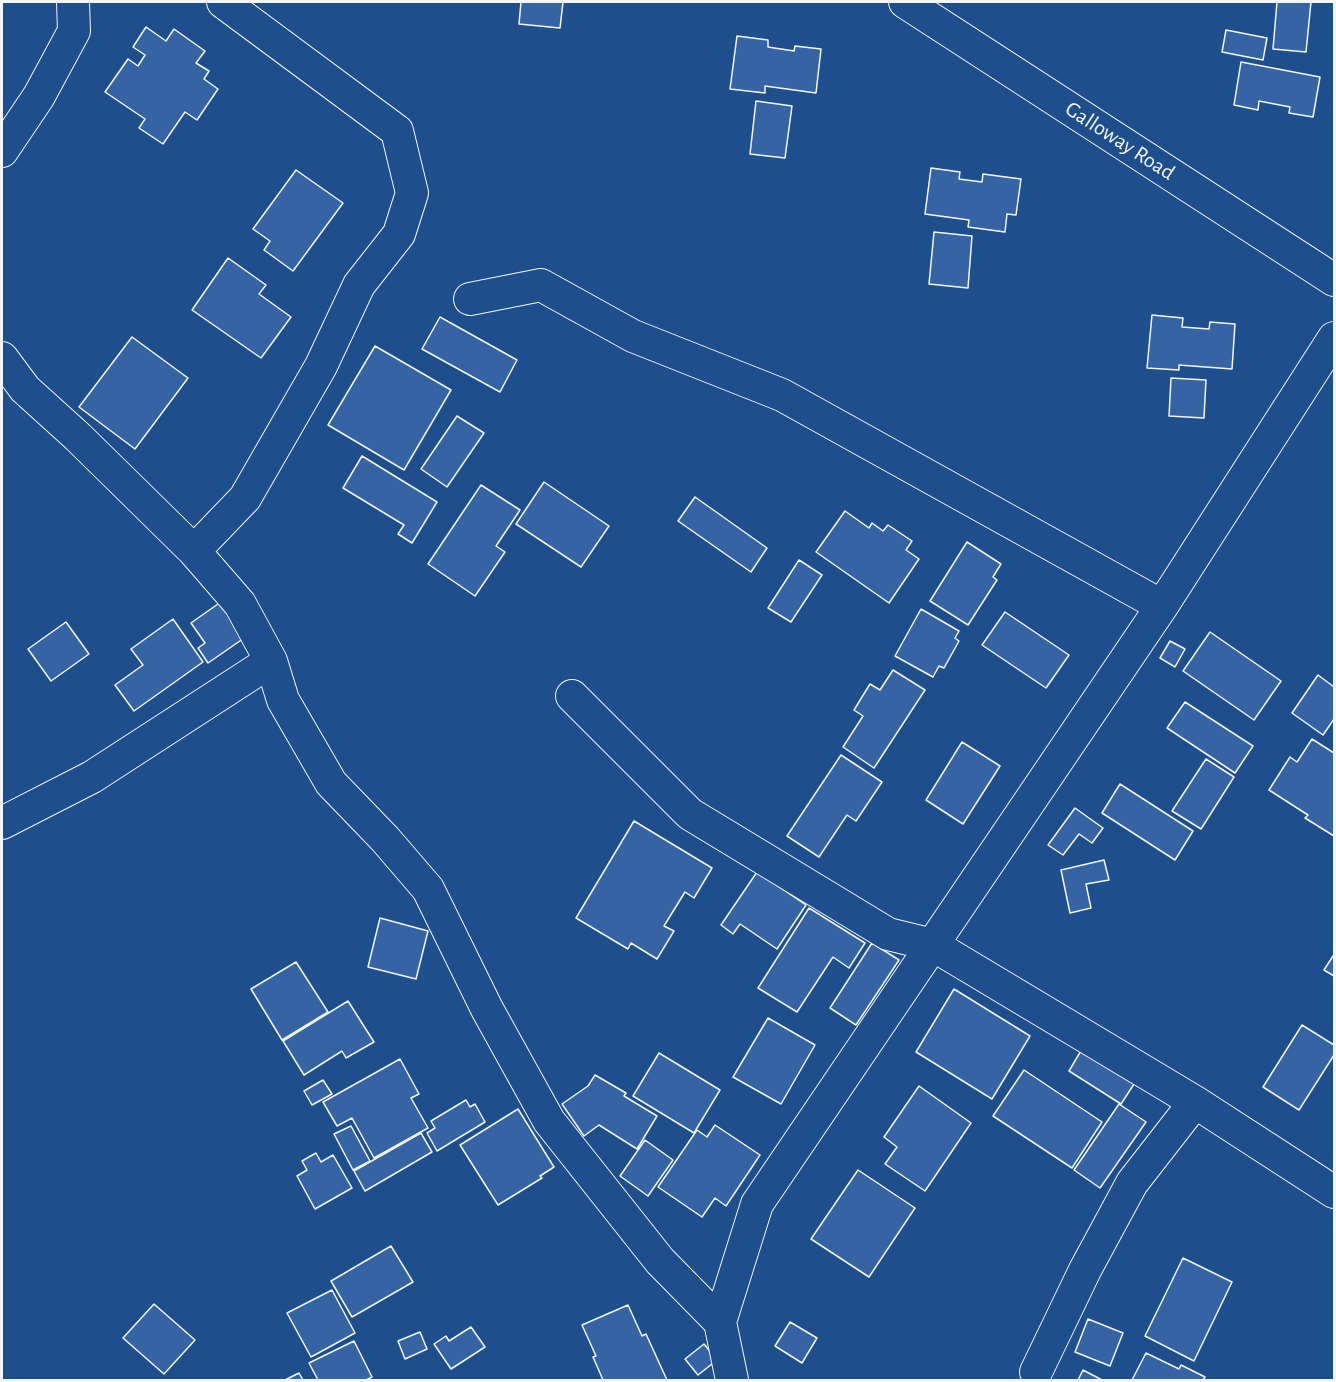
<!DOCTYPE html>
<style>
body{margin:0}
#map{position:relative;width:1336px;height:1382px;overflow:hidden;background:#1f4e8c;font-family:"Alegreya Sans",sans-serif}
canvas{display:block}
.frame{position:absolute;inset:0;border:3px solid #f2f6ff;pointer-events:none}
</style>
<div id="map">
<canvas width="1336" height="1382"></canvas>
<div class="frame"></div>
</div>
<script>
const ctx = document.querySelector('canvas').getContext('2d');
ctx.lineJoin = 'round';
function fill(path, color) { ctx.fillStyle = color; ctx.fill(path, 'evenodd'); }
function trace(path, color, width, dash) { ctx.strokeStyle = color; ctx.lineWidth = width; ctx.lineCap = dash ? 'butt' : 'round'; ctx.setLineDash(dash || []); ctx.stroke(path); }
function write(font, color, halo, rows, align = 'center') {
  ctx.font = font + ' "Alegreya Sans",sans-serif'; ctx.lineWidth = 4.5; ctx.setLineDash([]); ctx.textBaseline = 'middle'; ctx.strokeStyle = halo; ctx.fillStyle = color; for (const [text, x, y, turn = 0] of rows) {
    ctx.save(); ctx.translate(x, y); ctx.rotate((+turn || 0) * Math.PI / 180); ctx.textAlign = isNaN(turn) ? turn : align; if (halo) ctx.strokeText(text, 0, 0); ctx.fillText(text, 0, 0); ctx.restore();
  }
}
const building = new Path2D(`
 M 521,2 L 563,2 L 560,28 L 519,24 Z
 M 1277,2 L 1311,2 L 1306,52 L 1273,49 Z
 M 146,27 L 166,41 L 174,29 L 205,51 L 196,63 L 209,71 L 204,79 L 218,89 L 197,120 L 185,112 L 163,144 L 139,128 L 145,119 L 105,92 L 128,59 L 138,66 L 145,55 L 133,47 Z
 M 1226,30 L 1267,38 L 1263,60 L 1222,52 Z
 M 737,36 L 768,40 L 768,47 L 794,51 L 795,46 L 821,49 L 816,93 L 765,86 L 765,93 L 730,89 Z
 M 1241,62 L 1320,77 L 1313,117 L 1289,113 L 1290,107 L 1259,101 L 1258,110 L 1234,105 Z
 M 756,101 L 792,106 L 785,158 L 750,154 Z
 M 931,168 L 960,172 L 959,179 L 982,182 L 983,174 L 1021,179 L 1016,215 L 1007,214 L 1005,232 L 968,227 L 969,220 L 925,214 Z
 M 296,170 L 343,203 L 293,271 L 264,250 L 270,241 L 253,229 Z
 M 934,232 L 972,236 L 968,288 L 929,284 Z
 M 228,258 L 266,285 L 259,294 L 291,317 L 261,358 L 192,310 Z
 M 1152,315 L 1183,318 L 1182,327 L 1209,329 L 1210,322 L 1235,324 L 1232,369 L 1179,365 L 1179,370 L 1147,368 Z
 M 440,317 L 517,360 L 500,392 L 422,349 Z
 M 132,337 L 188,378 L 135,449 L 79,407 Z
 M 375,346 L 451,390 L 404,470 L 328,425 Z
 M 1171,378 L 1206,380 L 1204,418 L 1169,416 Z
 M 457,416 L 484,433 L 447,487 L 421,469 Z
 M 362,456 L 437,502 L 412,543 L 398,534 L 404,525 L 343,488 Z
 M 544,482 L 609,526 L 581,567 L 516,524 Z
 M 481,485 L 520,510 L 496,546 L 505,552 L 475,596 L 428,564 Z
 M 695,497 L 767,548 L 751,572 L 678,521 Z
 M 845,511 L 869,528 L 872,523 L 883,531 L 888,525 L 912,541 L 906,550 L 919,559 L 889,603 L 816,552 Z
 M 967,542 L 1001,564 L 993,577 L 997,580 L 968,625 L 930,601 Z
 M 799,560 L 822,575 L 791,622 L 768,608 Z
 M 225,599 L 250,634 L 208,663 L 198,648 L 205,643 L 191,623 Z
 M 921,609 L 959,631 L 955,638 L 959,641 L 944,668 L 939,666 L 933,677 L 895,656 Z
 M 1005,612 L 1069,655 L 1046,688 L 982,645 Z
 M 173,619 L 203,662 L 134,711 L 115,685 L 143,665 L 131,649 Z
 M 66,622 L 89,654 L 51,681 L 28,649 Z
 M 1210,632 L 1281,681 L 1254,720 L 1183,671 Z
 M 1170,641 L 1185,649 L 1175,667 L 1160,658 Z
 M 893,670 L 925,690 L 874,768 L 843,747 L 863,716 L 854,710 L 870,684 L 880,690 Z
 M 1318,675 L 1334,687 L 1334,719 L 1323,735 L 1292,713 Z
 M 1185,702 L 1253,746 L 1235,773 L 1167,728 Z
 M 1312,739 L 1334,753 L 1334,836 L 1305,818 L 1308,815 L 1269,790 L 1290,757 L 1297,762 Z
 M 962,742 L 1000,766 L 963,824 L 926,800 Z
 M 841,755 L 882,782 L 856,821 L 847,815 L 819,857 L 787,836 Z
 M 1206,759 L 1234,777 L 1201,829 L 1172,811 Z
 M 1120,784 L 1193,831 L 1175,860 L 1102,813 Z
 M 1075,808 L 1103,828 L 1092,843 L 1079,834 L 1063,855 L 1048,845 Z
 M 634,821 L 712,868 L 694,898 L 685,892 L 664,926 L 674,931 L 657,959 L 631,943 L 628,949 L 576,918 Z
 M 1104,860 L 1109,880 L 1086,884 L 1091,908 L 1070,913 L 1061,870 Z
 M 757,872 L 806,905 L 777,949 L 740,924 L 733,934 L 721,925 Z
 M 809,908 L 865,943 L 849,968 L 833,957 L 797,1012 L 758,988 Z
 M 380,918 L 428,931 L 416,979 L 368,967 Z
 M 872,943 L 899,960 L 856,1025 L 830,1008 Z
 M 1333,956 L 1334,957 L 1334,976 L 1324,970 Z
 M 296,962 L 328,1012 L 282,1040 L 251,989 Z
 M 954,989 L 1030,1036 L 992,1099 L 916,1052 Z
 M 348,1001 L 374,1042 L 346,1058 L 342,1051 L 304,1075 L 283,1041 Z
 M 768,1018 L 815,1045 L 781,1104 L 733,1077 Z
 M 1302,1025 L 1334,1045 L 1334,1055 L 1299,1110 L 1263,1087 Z
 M 1082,1049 L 1136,1081 L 1121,1104 L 1069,1071 Z
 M 659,1053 L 720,1090 L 694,1133 L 633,1096 Z
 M 400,1059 L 419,1094 L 411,1098 L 428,1128 L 374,1158 L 352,1118 L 337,1126 L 323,1102 Z
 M 1024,1070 L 1102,1122 L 1072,1168 L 993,1116 Z
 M 595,1075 L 626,1093 L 624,1096 L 657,1116 L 637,1149 L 599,1125 L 584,1136 L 562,1104 L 588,1086 Z
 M 323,1080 L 332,1094 L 312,1105 L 304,1091 Z
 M 919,1086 L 971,1123 L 925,1191 L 885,1164 L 897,1147 L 884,1137 Z
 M 466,1100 L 470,1107 L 475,1104 L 485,1122 L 437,1151 L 427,1133 L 435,1128 L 431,1121 Z
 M 1119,1104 L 1146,1122 L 1100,1188 L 1074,1170 Z
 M 518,1109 L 554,1167 L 540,1176 L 542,1178 L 498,1205 L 460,1145 Z
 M 715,1125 L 760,1155 L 726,1206 L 715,1198 L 702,1217 L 658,1187 L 697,1130 L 707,1137 Z
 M 351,1126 L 370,1161 L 353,1170 L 334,1134 Z
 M 421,1133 L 432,1152 L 365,1191 L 354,1171 Z
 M 645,1140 L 673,1160 L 648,1196 L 620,1176 Z
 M 316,1153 L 321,1162 L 333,1155 L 352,1188 L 315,1209 L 297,1176 L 307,1170 L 302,1161 Z
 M 858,1170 L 915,1208 L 869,1277 L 811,1239 Z
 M 391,1246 L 413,1282 L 352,1317 L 331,1281 Z
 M 1183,1258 L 1232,1282 L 1194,1361 L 1145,1336 Z
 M 332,1290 L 355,1333 L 311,1357 L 287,1313 Z
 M 154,1304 L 195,1340 L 164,1374 L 123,1338 Z
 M 628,1305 L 642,1336 L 646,1334 L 667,1380 L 603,1380 L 593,1357 L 596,1356 L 582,1325 Z
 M 1088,1319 L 1123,1333 L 1110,1366 L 1075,1352 Z
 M 790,1322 L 817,1338 L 802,1363 L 775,1346 Z
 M 471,1327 L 485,1347 L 451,1369 L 434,1344 L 446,1336 L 449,1341 Z
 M 420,1332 L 427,1349 L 405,1359 L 398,1341 Z
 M 354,1341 L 372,1377 L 366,1380 L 318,1380 L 309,1363 Z
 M 704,1344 L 717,1360 L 698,1375 L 685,1359 Z
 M 1146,1353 L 1179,1369 L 1181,1365 L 1205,1377 L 1203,1380 L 1132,1380 Z
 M 1083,1370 L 1102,1380 L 1078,1380 Z
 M 299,1373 L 303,1380 L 285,1380 Z`);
fill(building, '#3563a3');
trace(building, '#f2f6ff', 1.5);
const minor = new Path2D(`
 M 905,2 L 1334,280
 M 2,151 L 39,96 L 74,31 L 73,2
 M 470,299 L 541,285 L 633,336 L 782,395 L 1162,606
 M 2,358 L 25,389 L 78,437 L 194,551 L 240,604 L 271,661 L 283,700 L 331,783 L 385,839 L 428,889 L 487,1009 L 549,1121 L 660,1261 L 720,1322
 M 194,551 L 245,498 L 321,366 L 359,285 L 399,234 L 412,193 L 397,131 L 223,2
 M 572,696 L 690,814 L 888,934 L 933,945 L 1195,1102 L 1334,1192
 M 2,823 L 92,777 L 271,661
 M 1036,1372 L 1085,1270 L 1132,1183 L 1195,1102
 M 732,1380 L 720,1322 L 757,1204 L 1162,606 L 1334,338`);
trace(minor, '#f2f6ff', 34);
trace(minor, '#1f4e8c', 32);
write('22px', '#f2f6ff', '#1f4e8c', [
 ["Galloway Road",1120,141,33]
]);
</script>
